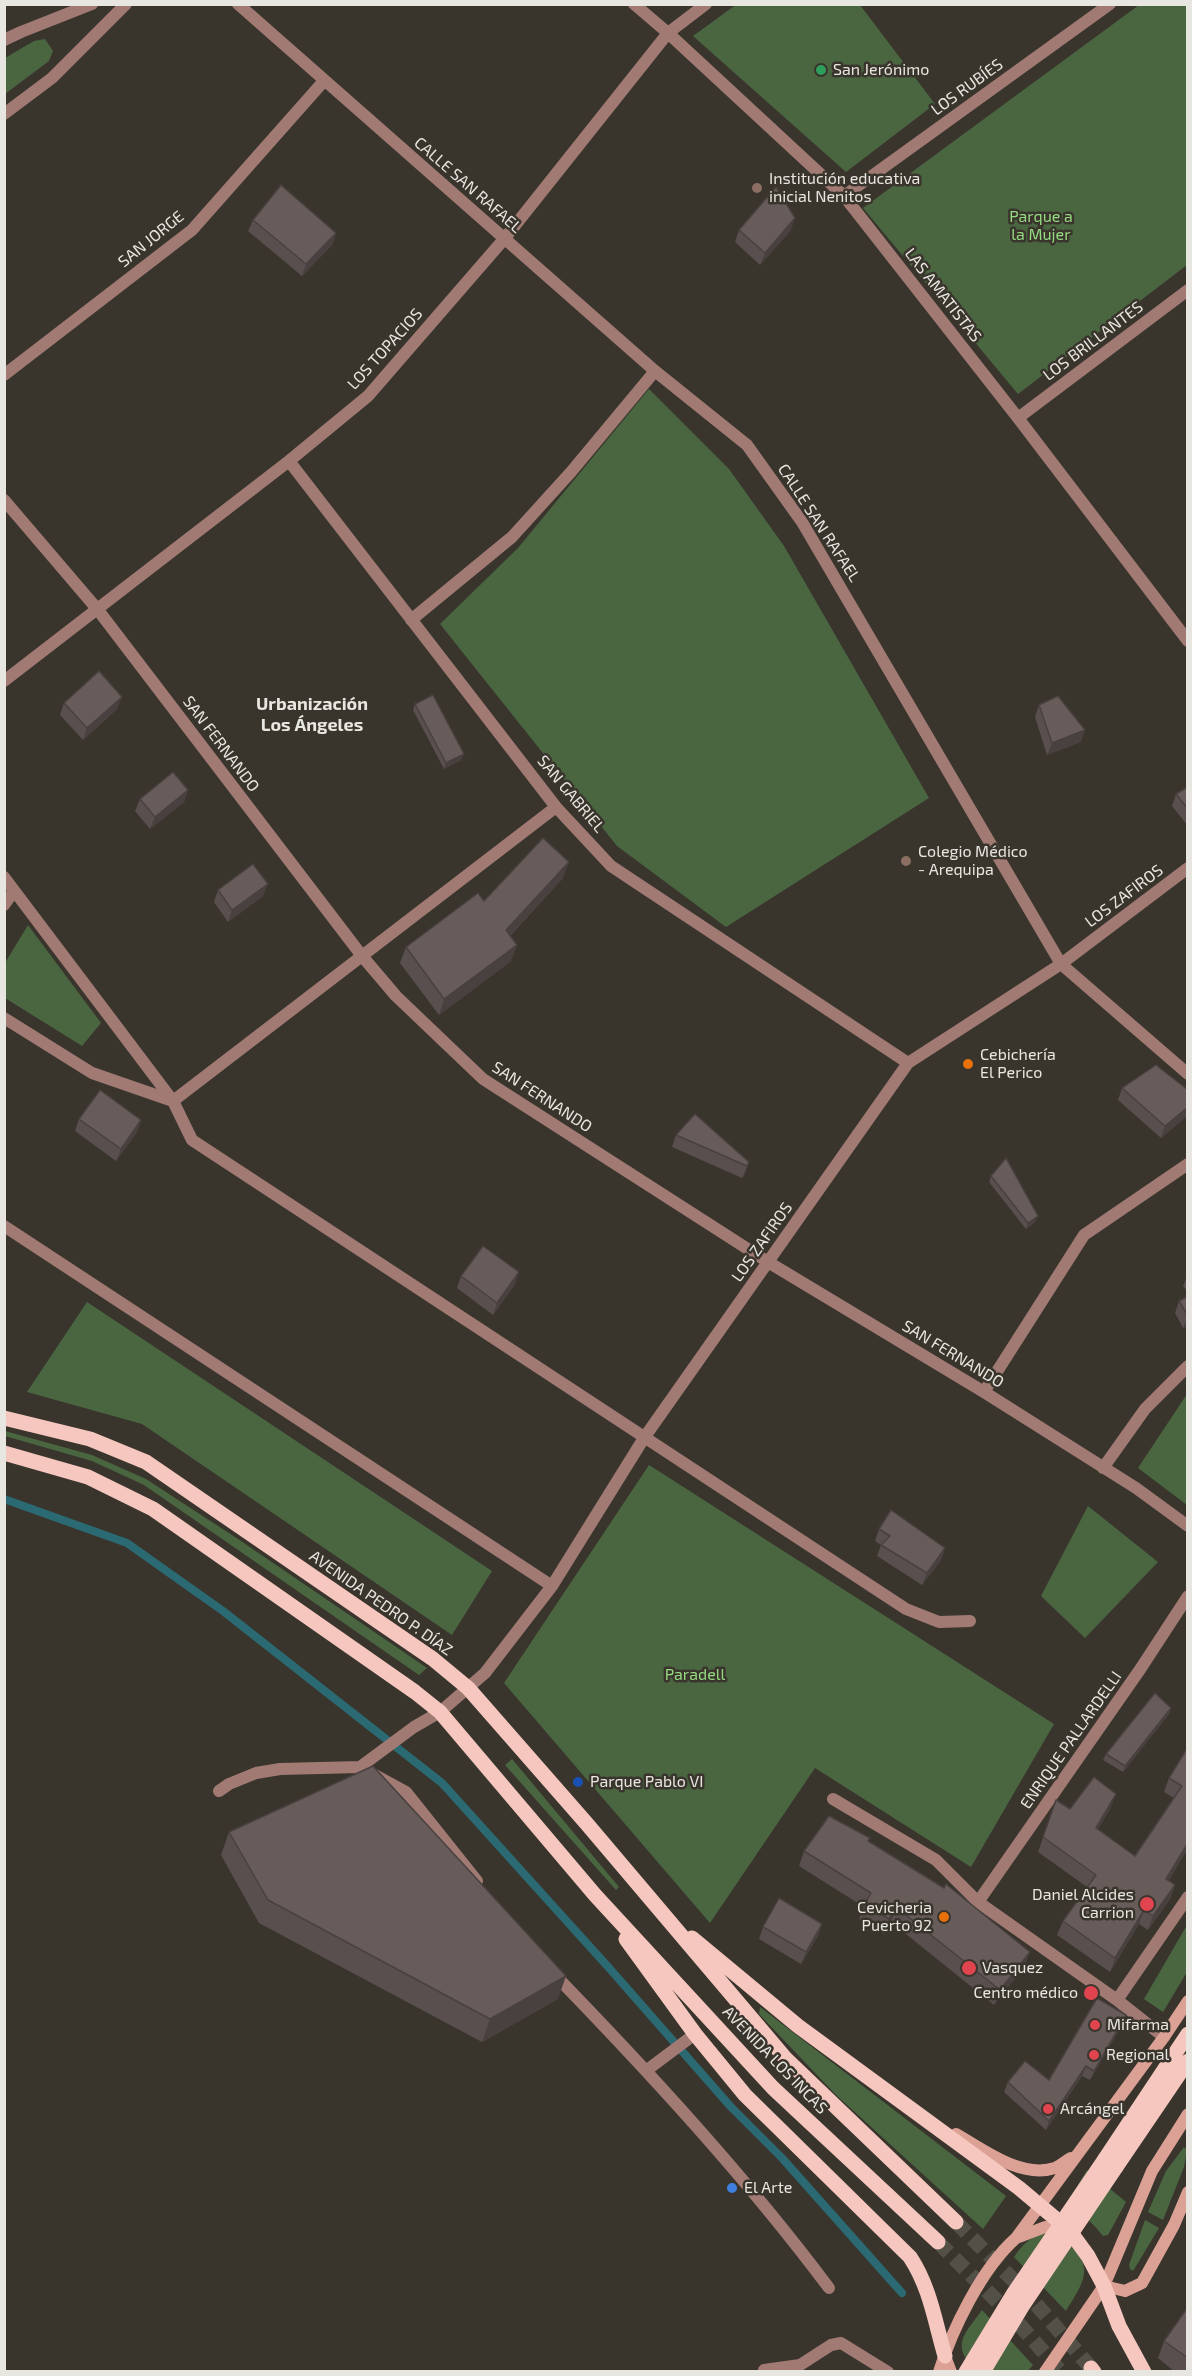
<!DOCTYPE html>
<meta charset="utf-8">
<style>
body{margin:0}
#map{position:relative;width:1192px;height:2376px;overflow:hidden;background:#39352d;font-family:"Exo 2",sans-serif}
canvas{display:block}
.frame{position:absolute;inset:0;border:6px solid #e8e6e0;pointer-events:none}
</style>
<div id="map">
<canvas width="1192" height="2376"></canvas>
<div class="frame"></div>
</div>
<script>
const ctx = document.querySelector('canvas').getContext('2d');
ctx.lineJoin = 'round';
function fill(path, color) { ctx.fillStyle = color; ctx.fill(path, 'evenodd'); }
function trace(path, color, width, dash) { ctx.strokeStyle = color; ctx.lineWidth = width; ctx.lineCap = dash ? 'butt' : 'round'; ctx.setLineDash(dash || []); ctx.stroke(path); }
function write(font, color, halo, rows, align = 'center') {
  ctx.font = font + ' "Exo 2",sans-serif'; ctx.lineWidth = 5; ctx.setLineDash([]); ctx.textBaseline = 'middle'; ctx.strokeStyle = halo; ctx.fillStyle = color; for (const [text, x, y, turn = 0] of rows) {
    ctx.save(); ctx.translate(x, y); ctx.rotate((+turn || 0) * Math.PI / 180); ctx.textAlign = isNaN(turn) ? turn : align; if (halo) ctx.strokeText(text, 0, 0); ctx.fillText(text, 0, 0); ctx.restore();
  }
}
fill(new Path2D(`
 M 737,4 L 860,5 L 935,104 L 846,172 L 693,36 Z
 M 1139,5 L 1187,5 L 1187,265 L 1018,394 L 863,208 Z
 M 45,39 L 53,51 L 49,61 L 5,94 L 5,58 L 34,41 Z
 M 649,389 L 729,469 L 784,546 L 929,798 L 726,927 L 617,846 L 440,624 L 518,548 Z
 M 28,925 L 101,1023 L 82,1046 L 5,998 L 5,963 Z
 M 87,1302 L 492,1571 L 452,1635 L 142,1424 L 27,1392 Z
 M 1187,1394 L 1187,1505 L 1138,1468 Z
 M 5,1431 L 92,1455 L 146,1479 L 238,1539 L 427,1668 L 419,1675 L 144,1485 L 92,1461 L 5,1436 Z
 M 649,1465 L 1054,1724 L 971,1867 L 815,1768 L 710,1923 L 504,1683 Z
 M 1088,1506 L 1158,1562 L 1085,1638 L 1041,1596 Z
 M 512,1759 L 619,1887 L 616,1890 L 505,1765 Z
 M 1187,1925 L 1187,1972 L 1163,2012 L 1144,1999 Z
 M 760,2007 L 1006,2196 L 983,2229 L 835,2094 L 759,2014 Z
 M 1184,2147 L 1187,2150 L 1184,2167 L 1163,2220 L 1148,2212 L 1166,2171 Z
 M 1087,2170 L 1126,2202 L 1108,2235 L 1103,2236 C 1092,2222 1081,2212 1065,2206 Z
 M 1145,2220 L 1159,2228 L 1133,2271 L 1130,2269 L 1129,2265 Z
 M 1048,2229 C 1060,2233 1065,2239 1074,2248 C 1095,2272 1079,2288 1066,2311 L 1014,2257 C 1023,2243 1033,2236 1048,2229 Z
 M 982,2310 L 1033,2365 L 1028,2371 L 976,2371 C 950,2345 964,2335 982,2310 Z`), '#4a6641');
trace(new Path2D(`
 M 4,1499 L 127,1543 L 223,1611 L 442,1783 L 610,1969 L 731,2107 L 782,2158 L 902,2293`), '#2b6a73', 8);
trace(new Path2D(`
 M 956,2222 L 1030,2297 L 1091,2368
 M 938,2242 L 1012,2316 L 1061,2372`), '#535048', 15, [15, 8]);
trace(new Path2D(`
 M 4,1018 L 92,1073 L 173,1101
 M 360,1767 L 406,1792 L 477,1881
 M 219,1791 L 229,1784 L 256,1773 L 280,1769 L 360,1767 L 414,1727 L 440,1712
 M 553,1973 C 650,2073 745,2176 829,2288
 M 647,2070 L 695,2034
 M 764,2370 L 800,2365 L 831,2345 L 841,2343 L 888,2372`), '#a07a73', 12);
trace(new Path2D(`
 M 238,4 L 655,371 L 747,445 L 802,522 L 1061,964 L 1188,1074
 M 634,4 L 668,33 L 844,196 L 1018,418 L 1188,641
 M 4,40 L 21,32 L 92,4
 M 4,114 L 52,78 L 126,4
 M 844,196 L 1110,4
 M 4,375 L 192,230 L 323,82
 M 1018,418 L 1188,290
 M 289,461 L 556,807 L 611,866 L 908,1063
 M 4,500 L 98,610 L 362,956 L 396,996 L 483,1079 L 768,1262 L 984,1392 L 1136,1488 L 1188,1526
 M 411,620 L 512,537 L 571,472 L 655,371
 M 4,681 L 289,461 L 368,396 L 505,238 L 668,33 L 706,4
 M 4,877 L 173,1101 L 192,1140 L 906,1609 L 939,1622 L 970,1621
 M 4,905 L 14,891
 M 173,1101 L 556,807
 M 4,1226 L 552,1586
 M 984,1392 L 1084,1235 L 1188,1164
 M 1103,1468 L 1145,1409 L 1188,1366
 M 440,1712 L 485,1673 L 552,1586 L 644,1438 L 908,1063 L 1061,964 L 1188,868
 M 833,1799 L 936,1860 L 978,1902 L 1117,2000 L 1164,2037
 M 978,1902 L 1141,1668 L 1188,1596
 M 1117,2000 L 1188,1897`), '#a07a73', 12);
trace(new Path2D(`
 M 956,2134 C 984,2150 1021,2179 1055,2168 C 1060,2166 1066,2161 1071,2158
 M 1019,2237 L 1045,2227 L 1065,2229
 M 1104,2286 L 1125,2291 L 1142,2283 L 1174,2225 L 1188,2192
 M 945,2356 L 951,2372
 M 939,2372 C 952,2329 982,2268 1016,2238 L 1164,2037 L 1188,2001
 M 1045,2372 L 1104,2286 L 1152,2171 L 1188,2114`), '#dca195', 12);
trace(new Path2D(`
 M 4,1418 L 90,1439 L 146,1462 L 433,1659 L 468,1688 L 587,1824 L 786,2059 L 956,2222
 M 4,1453 L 88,1477 L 153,1509 L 415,1692 L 440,1712 L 595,1895 L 773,2088 L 938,2242
 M 692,1938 L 798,2026 L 1019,2188 L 1069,2230 L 1088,2256 L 1104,2286 L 1119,2326 L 1144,2372
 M 626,1939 L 695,2034 L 745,2095 L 910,2257 C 930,2287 935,2322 945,2356
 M 1105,2159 L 1188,2034
 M 1116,2167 L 1188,2061
 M 1091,2368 L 1094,2372`), '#f6c7be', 15);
trace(new Path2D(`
 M 966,2372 L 1014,2293 L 1105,2159
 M 983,2372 L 1023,2305 L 1116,2167`), '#f6c7be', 15);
fill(new Path2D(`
 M 253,220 L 336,233 L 332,245 L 302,276 L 248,231 Z
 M 739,230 L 791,230 L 760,265 L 735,242 Z
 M 64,703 L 117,709 L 83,740 L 60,715 Z
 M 415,704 L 461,760 L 444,769 L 413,710 Z
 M 1039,705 L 1081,742 L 1047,755 L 1035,717 Z
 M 1188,787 L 1188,826 L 1172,806 L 1176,794 Z
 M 188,790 L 184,802 L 150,829 L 135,811 L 140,799 Z
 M 563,878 L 510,936 L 511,961 L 439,1015 L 400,963 L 406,947 L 484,901 Z
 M 218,890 L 263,896 L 228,922 L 214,902 Z
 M 1122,1088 L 1188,1090 L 1188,1115 L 1161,1138 L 1118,1100 Z
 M 79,1119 L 141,1120 L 137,1132 L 116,1161 L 75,1131 Z
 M 676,1135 L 749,1162 L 745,1174 L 742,1178 L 672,1147 Z
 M 991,1176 L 1035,1222 L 1026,1229 L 989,1182 Z
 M 1188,1274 L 1188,1292 L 1183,1286 Z
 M 461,1276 L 515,1284 L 493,1315 L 457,1288 Z
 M 1188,1296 L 1188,1326 L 1183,1328 L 1175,1313 L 1179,1301 Z
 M 879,1529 L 945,1548 L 941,1560 L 922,1585 L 877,1556 L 881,1545 L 875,1541 Z
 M 1171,1708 L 1169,1714 L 1123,1772 L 1103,1760 L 1106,1754 Z
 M 1188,1747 L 1188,1848 L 1169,1880 L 1175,1885 L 1170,1899 L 1148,1930 L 1139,1924 L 1110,1972 L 1057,1935 L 1063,1921 L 1087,1887 L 1038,1852 L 1056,1800 L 1070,1809 L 1110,1809 L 1098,1829 L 1135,1856 L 1174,1798 L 1164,1792 L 1169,1778 Z
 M 229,1832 L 558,1999 L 482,2042 L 259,1923 L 221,1855 Z
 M 868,1842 L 1024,1967 L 994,2005 L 891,1922 L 884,1934 L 859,1919 L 864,1907 L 799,1866 L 804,1851 Z
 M 822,1924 L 818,1936 L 801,1964 L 759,1939 L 763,1927 Z
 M 1126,2015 L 1122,2025 L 1090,2080 L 1082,2076 L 1046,2130 L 1004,2092 L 1008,2082 L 1049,2080 Z
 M 1188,2307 L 1188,2372 L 1175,2372 L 1158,2358 L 1164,2341 Z`), '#594f4e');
fill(new Path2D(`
 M 795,218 L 791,230 L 760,265 L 765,253 Z
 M 336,233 L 332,245 L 302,276 L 306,264 Z
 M 122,697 L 117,709 L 83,740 L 87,728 Z
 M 1085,730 L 1081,742 L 1047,755 L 1052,743 Z
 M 464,754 L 461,760 L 444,769 L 446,763 Z
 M 188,790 L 184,802 L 150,829 L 155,817 Z
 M 569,862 L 563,878 L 500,946 L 506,930 Z
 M 268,884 L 263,896 L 228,922 L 232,910 Z
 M 517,945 L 511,961 L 439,1015 L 444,999 Z
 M 1188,1107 L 1188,1115 L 1161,1138 L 1165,1126 Z
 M 141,1120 L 137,1132 L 116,1161 L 121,1149 Z
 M 749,1162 L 745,1174 L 742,1178 L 747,1166 Z
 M 1038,1216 L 1035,1222 L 1026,1229 L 1028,1223 Z
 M 519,1272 L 515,1284 L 493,1315 L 497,1303 Z
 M 1188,1316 L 1188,1326 L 1183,1328 Z
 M 945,1548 L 941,1560 L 922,1585 L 927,1573 Z
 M 1171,1708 L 1169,1714 L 1123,1772 L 1125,1766 Z
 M 1116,1794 L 1110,1809 L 1090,1842 L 1096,1828 Z
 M 1188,1843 L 1188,1848 L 1161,1893 L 1166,1879 Z
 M 1175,1885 L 1170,1899 L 1148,1930 L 1153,1916 Z
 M 896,1907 L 891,1922 L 884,1934 L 889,1919 Z
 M 1144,1910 L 1139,1924 L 1110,1972 L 1115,1958 Z
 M 822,1924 L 818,1936 L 801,1964 L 806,1952 Z
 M 1030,1952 L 1024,1967 L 994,2005 L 1000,1990 Z
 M 566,1976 L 558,1999 L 482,2042 L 490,2019 Z
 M 1126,2015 L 1122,2025 L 1090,2080 L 1094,2071 Z
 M 1086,2066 L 1082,2076 L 1046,2130 L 1049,2121 Z`), '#494040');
const building = new Path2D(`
 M 281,185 L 336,233 L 306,264 L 253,220 Z
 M 776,187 L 795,218 L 765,253 L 739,230 Z
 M 99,671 L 122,697 L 87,728 L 64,703 Z
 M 433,695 L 464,754 L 446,763 L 415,704 Z
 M 1058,696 L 1085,730 L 1052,743 L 1039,705 Z
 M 173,772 L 188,790 L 155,817 L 140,799 Z
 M 1188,787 L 1188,809 L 1176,794 Z
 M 543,838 L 569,862 L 506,930 L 517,945 L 444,999 L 406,947 L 478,893 L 484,901 Z
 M 253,864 L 268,884 L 232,910 L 218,890 Z
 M 1156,1065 L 1188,1090 L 1188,1107 L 1165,1126 L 1122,1088 Z
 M 100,1090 L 141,1120 L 121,1149 L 79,1119 Z
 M 695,1114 L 749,1162 L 747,1166 L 676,1135 Z
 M 1006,1158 L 1038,1216 L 1028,1223 L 991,1176 Z
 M 483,1246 L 519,1272 L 497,1303 L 461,1276 Z
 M 1188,1296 L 1188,1316 L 1179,1301 Z
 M 891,1510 L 945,1548 L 927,1573 L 881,1545 L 890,1536 L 879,1529 Z
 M 1155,1693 L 1171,1708 L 1125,1766 L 1106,1754 Z
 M 1188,1747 L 1188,1843 L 1166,1879 L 1175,1885 L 1153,1916 L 1144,1910 L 1115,1958 L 1063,1921 L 1096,1875 L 1043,1837 L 1056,1800 L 1070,1809 L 1094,1777 L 1116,1794 L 1096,1828 L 1135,1856 L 1182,1786 L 1169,1778 Z
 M 373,1766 L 566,1976 L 490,2019 L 268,1900 L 229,1832 Z
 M 829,1816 L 870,1838 L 868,1841 L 944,1888 L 946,1884 L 1030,1952 L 1000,1990 L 896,1907 L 889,1919 L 865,1904 L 871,1893 L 804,1851 Z
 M 779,1898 L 822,1924 L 806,1952 L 763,1927 Z
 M 1097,1998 L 1126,2015 L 1094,2071 L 1086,2066 L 1049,2121 L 1008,2082 L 1025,2061 L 1049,2080 Z
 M 1188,2307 L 1188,2358 L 1164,2341 Z`);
fill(building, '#685c5b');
trace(building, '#494040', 1.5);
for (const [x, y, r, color] of [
 [821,70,6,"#2e9e5b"],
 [757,188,6,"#8d6e63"],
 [906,861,6,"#8d6e63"],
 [968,1064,6,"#e8710a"],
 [578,1782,6,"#1a4fb4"],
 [1147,1904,8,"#e0444e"],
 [944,1917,6,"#e8710a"],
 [969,1968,8,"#e0444e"],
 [1091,1993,8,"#e0444e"],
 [1095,2025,6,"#e0444e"],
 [1094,2055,6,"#e0444e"],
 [1048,2109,6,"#e0444e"],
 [732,2188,6,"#3f7fe0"]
]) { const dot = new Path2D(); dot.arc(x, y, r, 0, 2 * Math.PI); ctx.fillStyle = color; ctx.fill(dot); trace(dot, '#39352d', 2); }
write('16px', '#e8e6e0', '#39352d', [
 ["San Jerónimo",833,70],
 ["Institución educativa",769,179],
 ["inicial Nenitos",769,197],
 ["Colegio Médico",918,852],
 ["- Arequipa",918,870],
 ["Cebichería",980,1055],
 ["El Perico",980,1073],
 ["Parque Pablo VI",590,1782],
 ["Daniel Alcides",1134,1895,"right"],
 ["Carrion",1134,1913,"right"],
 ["Cevicheria",932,1908,"right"],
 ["Puerto 92",932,1926,"right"],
 ["Vasquez",982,1968],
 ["Centro médico",1078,1993,"right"],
 ["Mifarma",1107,2025],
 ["Regional",1106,2055],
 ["Arcángel",1060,2109],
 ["El Arte",744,2188]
], 'left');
write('16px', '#e8e6e0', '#39352d', [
 ["LOS RUBÍES",967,87,-36],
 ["CALLE SAN RAFAEL",468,185,41],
 ["SAN JORGE",151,239,-39],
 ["LAS AMATISTAS",943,295,52],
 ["LOS BRILLANTES",1093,341,-37],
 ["LOS TOPACIOS",385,349,-48],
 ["CALLE SAN RAFAEL",819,523,57],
 ["SAN FERNANDO",221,744,53],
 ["SAN GABRIEL",571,794,50],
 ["LOS ZAFIROS",1124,896,-37],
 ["SAN FERNANDO",542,1097,33],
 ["LOS ZAFIROS",762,1242,-55],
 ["SAN FERNANDO",953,1354,31],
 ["AVENIDA PEDRO P. DÍAZ",381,1603,35],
 ["ENRIQUE PALLARDELLI",1071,1740,-55],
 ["AVENIDA LOS INCAS",775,2060,46]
]);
write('16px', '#95d980', '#39352d', [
 ["Parque a",1041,217],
 ["la Mujer",1041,235],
 ["Paradell",695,1675]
]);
write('bold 18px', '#e8e6e0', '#39352d', [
 ["Urbanización",312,704],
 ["Los Ángeles",312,725]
]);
</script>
